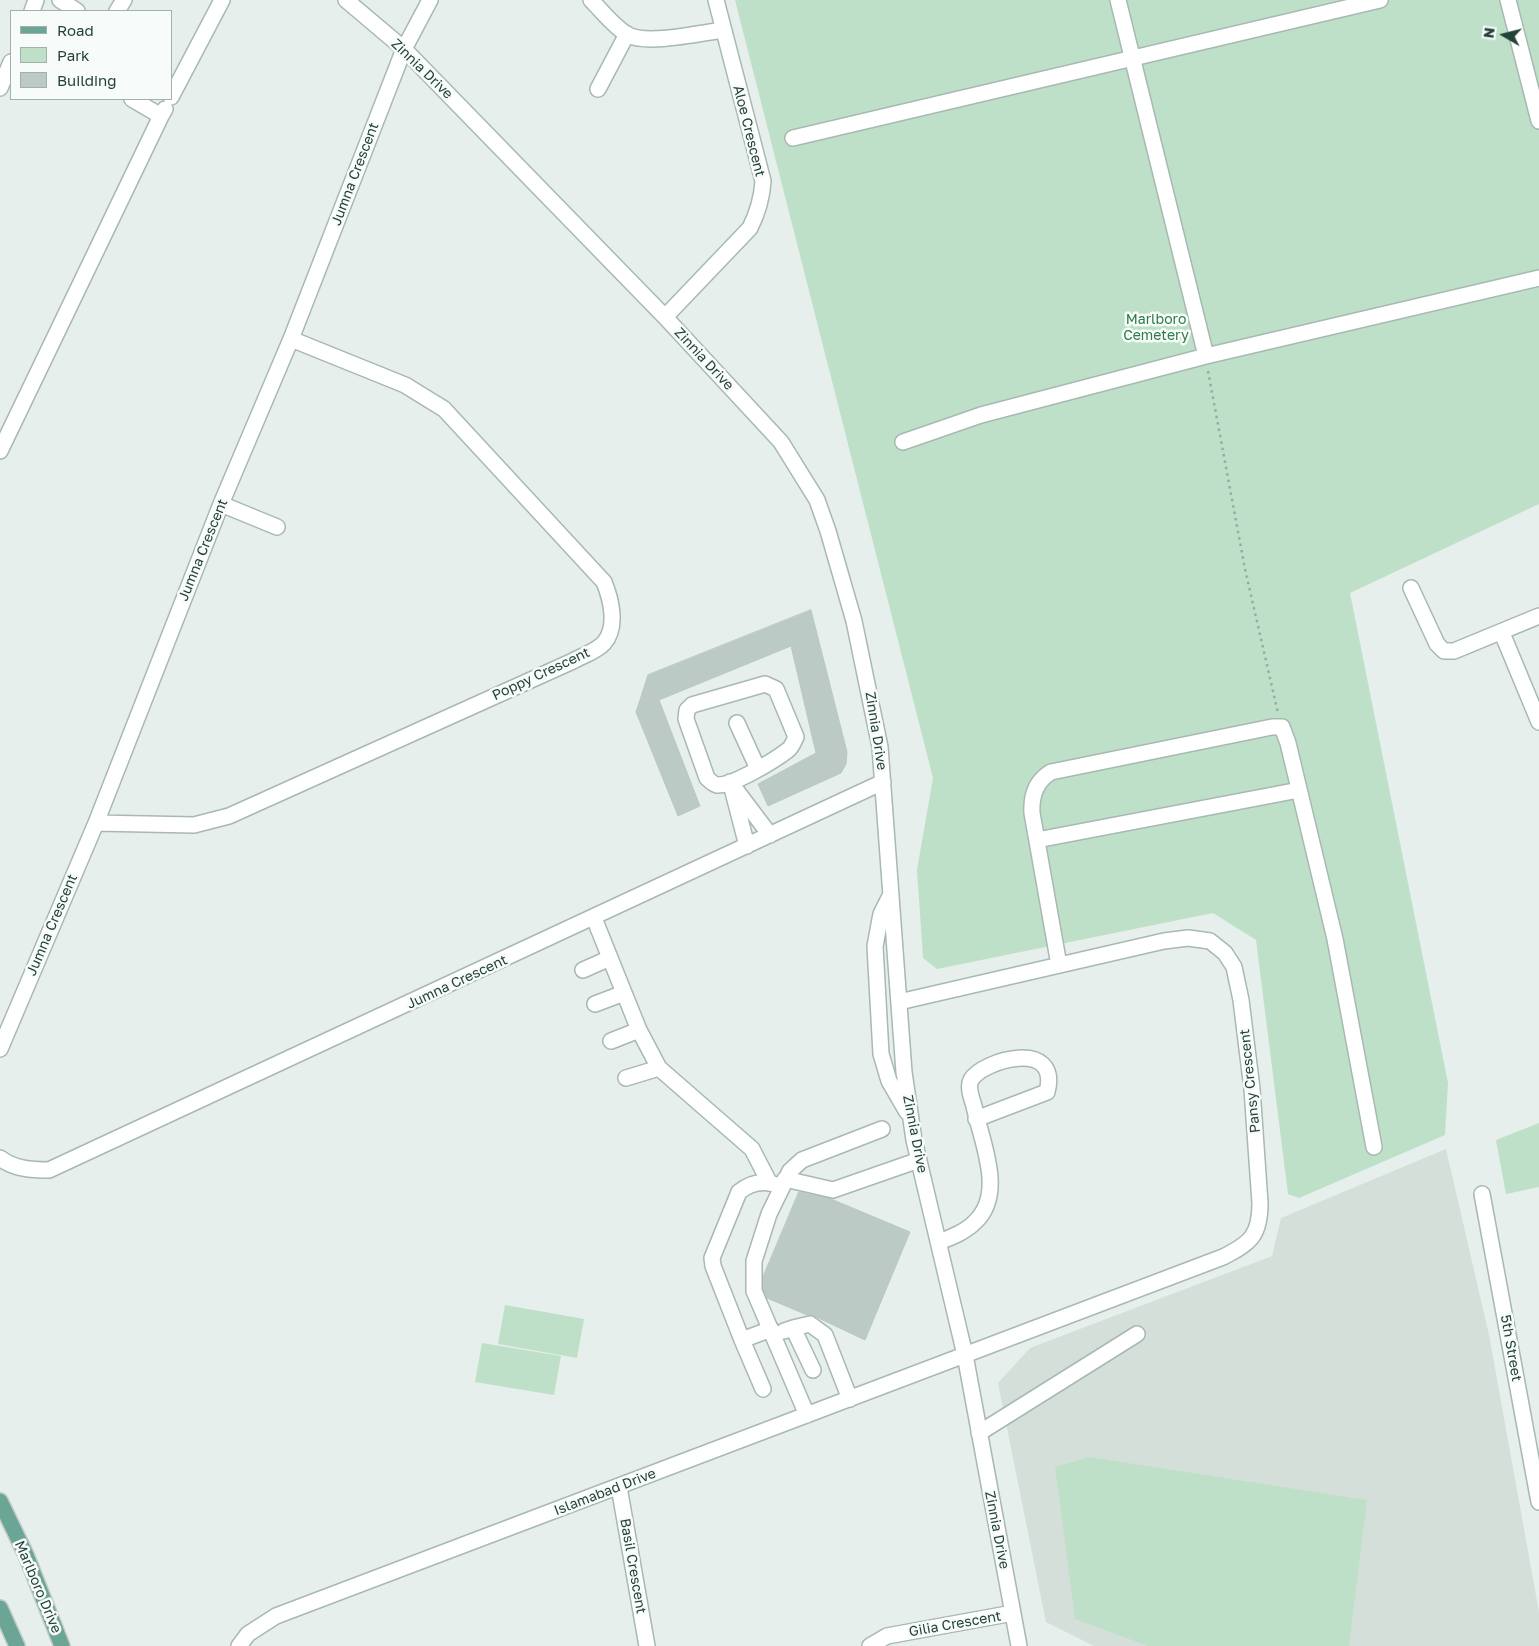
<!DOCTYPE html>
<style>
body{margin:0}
#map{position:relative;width:1539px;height:1646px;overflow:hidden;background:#e6efeb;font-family:"Golos Text",sans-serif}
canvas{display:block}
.legend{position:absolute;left:10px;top:10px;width:162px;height:90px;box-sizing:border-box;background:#f7fbf9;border:1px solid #a3b1ad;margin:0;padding:6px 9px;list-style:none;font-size:15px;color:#24423a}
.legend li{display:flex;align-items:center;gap:10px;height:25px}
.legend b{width:25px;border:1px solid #a3b1ad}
.north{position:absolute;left:1479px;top:10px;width:50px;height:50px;-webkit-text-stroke:4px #f7fbf9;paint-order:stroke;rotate:278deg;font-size:14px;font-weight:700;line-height:20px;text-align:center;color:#24423a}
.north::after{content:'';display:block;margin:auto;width:18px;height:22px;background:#24423a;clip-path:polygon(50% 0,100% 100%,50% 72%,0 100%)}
</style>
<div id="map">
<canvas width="1539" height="1646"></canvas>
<ul class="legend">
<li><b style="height:6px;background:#6aa596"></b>Road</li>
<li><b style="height:14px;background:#bfe0c8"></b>Park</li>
<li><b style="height:14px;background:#bbcac4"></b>Building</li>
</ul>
<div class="north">N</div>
</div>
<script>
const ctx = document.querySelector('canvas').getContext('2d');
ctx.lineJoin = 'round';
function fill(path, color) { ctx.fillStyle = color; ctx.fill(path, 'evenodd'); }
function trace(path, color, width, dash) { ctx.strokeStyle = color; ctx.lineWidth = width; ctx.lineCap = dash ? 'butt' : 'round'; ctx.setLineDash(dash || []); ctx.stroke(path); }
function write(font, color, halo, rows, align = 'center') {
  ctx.font = font + ' "Golos Text",sans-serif'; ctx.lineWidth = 5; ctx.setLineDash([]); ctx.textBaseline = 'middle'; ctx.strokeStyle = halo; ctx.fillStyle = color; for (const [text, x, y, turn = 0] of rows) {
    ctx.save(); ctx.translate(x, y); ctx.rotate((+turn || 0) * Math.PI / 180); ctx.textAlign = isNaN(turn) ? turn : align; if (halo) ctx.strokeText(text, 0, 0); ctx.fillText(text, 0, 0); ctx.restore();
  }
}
fill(new Path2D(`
 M 1446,1149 L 1489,1335 L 1539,1612 L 1539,1646 L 1094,1646 L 1046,1622 L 998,1383 L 1030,1348 L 1272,1256 L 1281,1218 Z`), '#d4dfda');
fill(new Path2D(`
 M 735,0 L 1539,0 L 1539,504 L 1350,593 L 1448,1083 L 1445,1135 L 1299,1198 L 1288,1194 L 1256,940 L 1213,913 L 937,969 L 923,958 L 917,870 L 933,778 Z
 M 1539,1123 L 1539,1187 L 1506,1194 L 1496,1140 Z
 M 505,1305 L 584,1319 L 577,1358 L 498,1344 Z
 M 482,1343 L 561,1356 L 554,1395 L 475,1382 Z
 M 1089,1457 L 1367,1500 L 1349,1646 L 1148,1646 L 1075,1619 L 1055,1467 Z`), '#bfe0c8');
const building = new Path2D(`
 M 811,610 L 847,752 L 846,764 L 841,773 L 768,806 L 758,784 L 816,753 L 791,646 L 659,700 L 700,806 L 678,816 L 636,712 L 648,675 Z
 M 799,1192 L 831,1199 L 910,1232 L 865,1340 L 812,1315 L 807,1315 L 767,1298 L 763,1289 L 763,1277 Z`);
fill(building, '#bbcac4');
trace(building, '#b8c9c2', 1);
const minor = new Path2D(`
 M 60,0 L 77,11
 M 346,0 L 404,49 L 665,317 L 781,442 L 817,500 L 828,531 L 854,621 L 880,747 L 904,1072 L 914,1140 L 965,1355 L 1019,1646
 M 591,0 C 602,11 614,27 628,35 C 648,45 700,33 723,30
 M 1508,0 L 1539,121
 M 32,11 L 36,0
 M 117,11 L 124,0
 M 0,88 L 11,62
 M 598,89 L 627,34
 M 171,97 L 222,0
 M 132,99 L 161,116 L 165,109
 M 793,138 L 1380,0
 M 665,317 L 750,228 C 758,212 762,198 763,181 L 716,0
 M 1206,356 L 1539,278
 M 903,442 L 981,415 L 1206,356 L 1118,0
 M 0,451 L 161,116
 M 221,504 L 277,527
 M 1411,588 L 1437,644 L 1444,651 L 1454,651 L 1539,616
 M 1502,633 L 1539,722
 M 765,684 L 776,689 L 796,737 C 794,741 792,747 788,750 C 775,760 733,786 717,785 C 713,784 710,781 707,778 L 686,719 L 687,710 L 692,705 Z
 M 737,723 L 758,769
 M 730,782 L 770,835
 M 732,788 L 747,846
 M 96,823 L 194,825 L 229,816 L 573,661 C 582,656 597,651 604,643 C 618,627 611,599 604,582 L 444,409 L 405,385 L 291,339
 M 1037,840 L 1299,790
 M 891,894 L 881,914 L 875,946 L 881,1054 L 889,1081 L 907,1112
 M 594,918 L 639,1030 L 659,1068 L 752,1149 L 769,1182
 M 1059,965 L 1032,813 C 1031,796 1036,781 1051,772 L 1272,727 L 1282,727 L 1288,743 L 1335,939 L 1374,1147
 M 583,970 L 610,958
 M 595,1004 L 624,993
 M 611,1041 L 639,1030
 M 0,1049 L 96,823 L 221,504 L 291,339 L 404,49 L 430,0
 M 626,1078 L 659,1068
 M 0,1158 C 14,1169 32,1170 49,1170 L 883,782
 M 785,1179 L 833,1190 L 919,1160
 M 1482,1194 L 1539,1502
 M 939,1242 C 952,1237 965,1232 975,1222 C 1006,1193 981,1141 974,1106 C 972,1099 967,1087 971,1080 C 982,1060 1061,1038 1047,1092 L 976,1119
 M 793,1328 L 810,1324 L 825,1335 L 850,1399
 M 784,1331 L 793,1328 L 813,1370
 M 742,1340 L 713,1266 L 712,1258 L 739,1192 C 751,1182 763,1180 777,1185
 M 763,1389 L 742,1340 L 771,1329
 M 807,1415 L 754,1291 L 754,1261 L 769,1214 L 790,1171 L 802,1160 L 882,1129
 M 979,1433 L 1137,1334
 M 619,1487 L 647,1646
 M 239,1646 L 248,1634 L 276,1616 L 1223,1257 C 1251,1243 1260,1235 1260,1203 L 1252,1089 L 1241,1000 L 1234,967 L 1225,953 L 1210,941 L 1188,938 L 1164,941 L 899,1002
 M 870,1646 L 887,1636 L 1013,1613`);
const major = new Path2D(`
 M 0,1501 L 26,1555 L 62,1646
 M 0,1608 L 17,1646`);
trace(minor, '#a8b8b2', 18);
trace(major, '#c2cac8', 18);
trace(new Path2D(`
 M 1208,371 L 1245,569 L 1278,713`), '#86b3a5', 2.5, [2.5, 4]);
trace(minor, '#fff', 15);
trace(major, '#6aa596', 15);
write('14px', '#24423a', '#f7fbf9', [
 ["Zinnia Drive",422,69,44],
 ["Aloe Crescent",749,131,76],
 ["Jumna Crescent",355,174,-69],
 ["Zinnia Drive",704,359,47],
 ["Jumna Crescent",203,550,-68],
 ["Poppy Crescent",541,674,-25],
 ["Zinnia Drive",876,731,81],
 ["Jumna Crescent",52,925,-67],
 ["Jumna Crescent",457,982,-25],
 ["Pansy Crescent",1250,1081,-96],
 ["Zinnia Drive",915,1134,79],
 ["5th Street",1511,1348,80],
 ["Islamabad Drive",605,1492,-21],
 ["Zinnia Drive",997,1530,79],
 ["Basil Crescent",633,1566,80],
 ["Marlboro Drive",38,1587,67],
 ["Gilia Crescent",955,1624,-10]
]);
write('14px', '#2d7a4b', '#f7fbf9', [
 ["Marlboro",1156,320],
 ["Cemetery",1156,336]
]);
</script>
